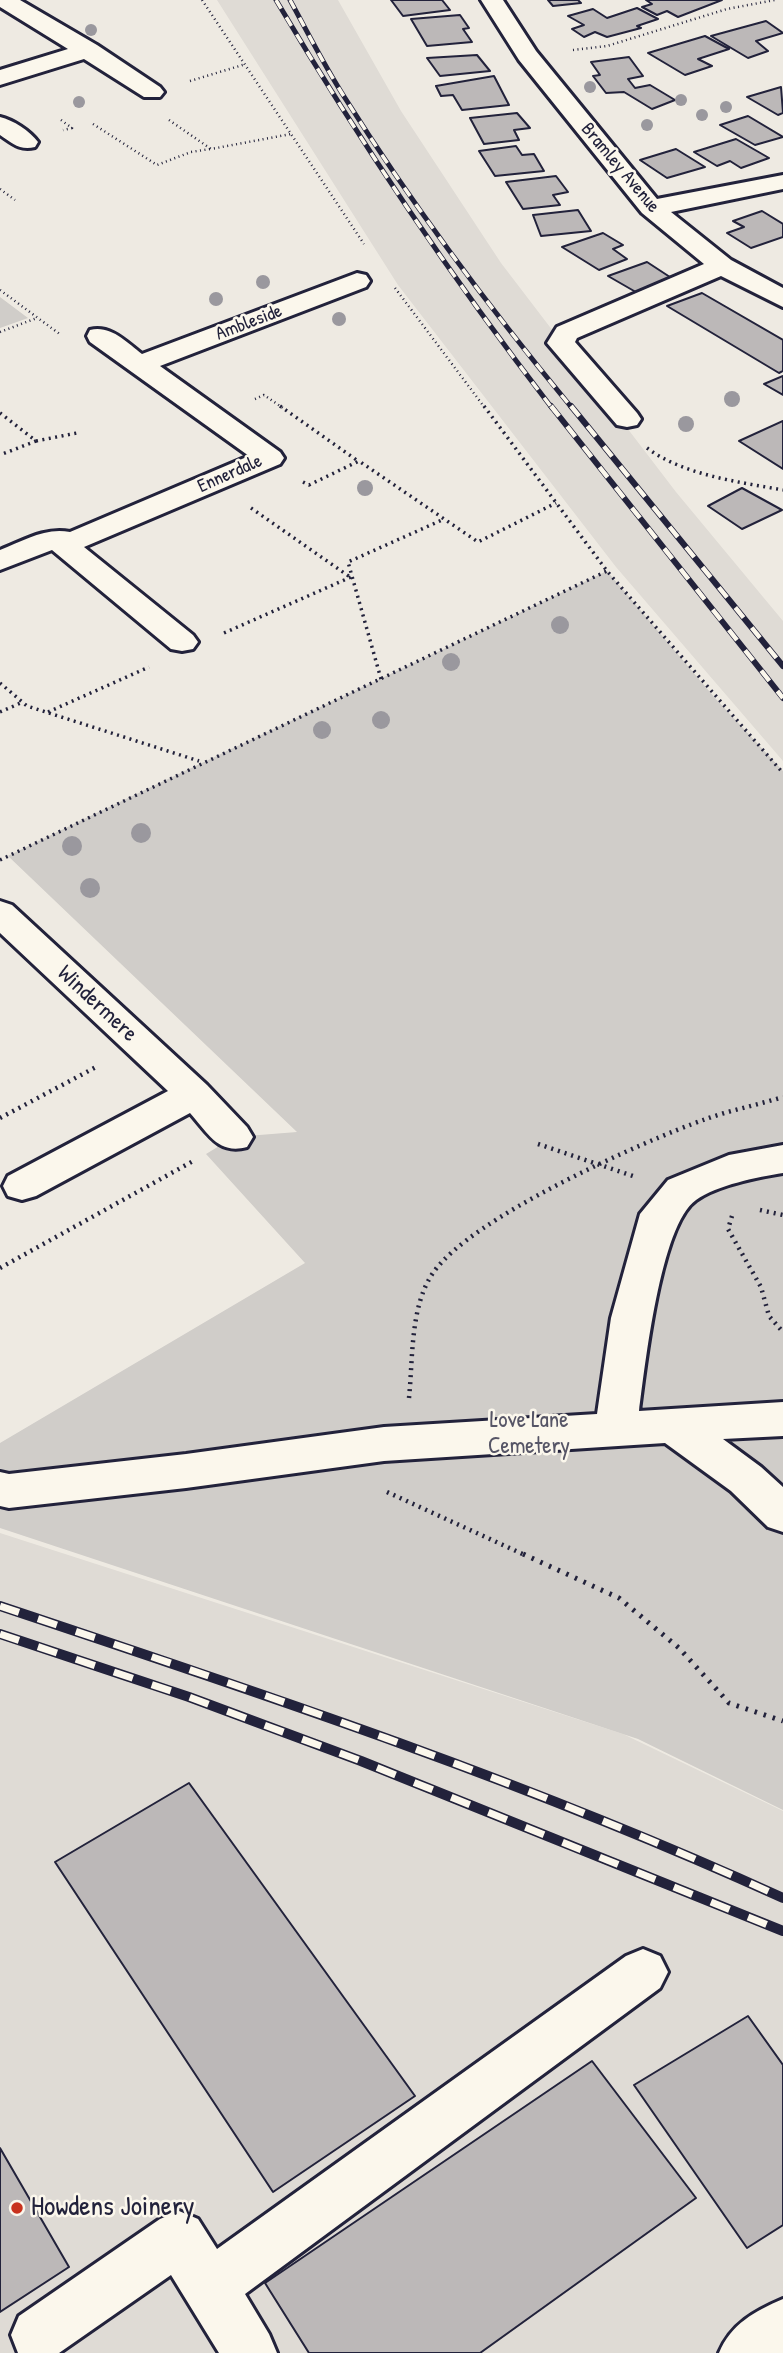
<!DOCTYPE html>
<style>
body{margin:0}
canvas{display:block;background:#eeeae2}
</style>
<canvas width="783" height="2353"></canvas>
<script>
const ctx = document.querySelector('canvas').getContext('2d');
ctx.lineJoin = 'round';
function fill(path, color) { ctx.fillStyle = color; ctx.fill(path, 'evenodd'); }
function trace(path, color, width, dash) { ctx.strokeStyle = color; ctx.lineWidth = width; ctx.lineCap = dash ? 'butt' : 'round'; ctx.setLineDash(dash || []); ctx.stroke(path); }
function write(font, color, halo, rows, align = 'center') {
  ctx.font = font + ' "Patrick Hand",sans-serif'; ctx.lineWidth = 5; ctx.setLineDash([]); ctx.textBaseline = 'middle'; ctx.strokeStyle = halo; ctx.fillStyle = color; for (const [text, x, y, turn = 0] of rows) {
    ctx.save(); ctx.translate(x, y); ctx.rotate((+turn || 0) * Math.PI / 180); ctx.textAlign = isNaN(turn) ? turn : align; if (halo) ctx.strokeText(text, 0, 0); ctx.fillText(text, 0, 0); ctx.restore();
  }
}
fill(new Path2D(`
 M 217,0 L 338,0 L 401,111 L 501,263 L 676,492 L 783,621 L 783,761 L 616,567 L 398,285 Z
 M 0,1533 L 623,1734 L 783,1811 L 783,2353 L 0,2353 Z`), '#dfdbd5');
fill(new Path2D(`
 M 0,297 L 28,318 L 0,328 Z
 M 607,571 L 715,698 L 783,771 L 783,1810 L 638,1739 L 0,1528 L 0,1443 L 305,1263 L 206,1154 L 234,1137 L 297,1132 L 8,856 C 207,759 408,667 607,571 Z`), '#d0cdc9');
const building = new Path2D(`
 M 391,0 L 442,0 L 450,10 L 403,16 Z
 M 548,0 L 578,0 L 581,3 L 553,6 Z
 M 646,0 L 722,0 L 678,17 L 667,11 L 657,15 L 642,7 L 652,4 Z
 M 637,8 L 658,19 L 637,26 L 641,28 L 607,37 L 595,32 L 584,37 L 572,29 L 584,25 L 568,16 L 593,9 L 607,18 Z
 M 460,15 L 469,28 L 463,29 L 472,42 L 427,46 L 411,19 Z
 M 766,21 L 783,33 L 756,41 L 768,51 L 748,58 L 711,36 Z
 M 705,36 L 729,49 L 698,59 L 712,66 L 685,75 L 648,53 Z
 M 477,55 L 490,71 L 440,76 L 427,58 Z
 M 629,57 L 643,76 L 628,79 L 635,88 L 650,85 L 675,100 L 652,109 L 624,92 L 606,93 L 593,76 L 600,75 L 591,62 Z
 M 494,76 L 509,105 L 462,110 L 453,95 L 441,96 L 436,86 Z
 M 781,87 L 783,113 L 778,115 L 747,97 Z
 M 517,113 L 530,128 L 514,130 L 519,140 L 484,144 L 470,118 Z
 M 748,116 L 783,137 L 755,145 L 720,125 Z
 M 736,139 L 769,158 L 741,168 L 730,161 L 717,166 L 694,152 Z
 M 516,146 L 522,155 L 534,154 L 544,171 L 495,176 L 479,151 Z
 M 676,149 L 705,167 L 667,178 L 640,160 Z
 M 556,176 L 568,192 L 553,195 L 560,205 L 523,209 L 506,182 Z
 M 578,210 L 591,231 L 541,236 L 533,215 Z
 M 762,211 L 783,224 L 783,237 L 751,248 L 727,233 L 744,227 L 733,221 Z
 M 603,233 L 623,245 L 613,249 L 627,259 L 599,270 L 562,247 Z
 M 647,262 L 676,281 L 641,295 L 608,276 Z
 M 702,293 L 783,340 L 783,371 L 779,373 L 667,306 Z
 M 783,376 L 783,395 L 764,384 Z
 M 783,421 L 783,469 L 739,441 Z
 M 742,488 L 782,510 L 742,529 L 708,506 Z
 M 189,1783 L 415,2096 L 273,2192 L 55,1862 Z
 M 748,2016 L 783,2065 L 783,2225 L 747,2248 L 634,2085 Z
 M 592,2061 L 696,2198 L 480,2353 L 309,2353 L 265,2283 Z
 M 0,2148 L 69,2267 L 0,2312 Z`);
fill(building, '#bcb8b8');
trace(building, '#22223b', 2);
const minor = new Path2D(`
 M 0,0 L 20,0 L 97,45 L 160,87 L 164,92 L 160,97 L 144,97 L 84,59 L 0,85 L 0,70 L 68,49 L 0,7 Z
 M 481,0 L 503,0 L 536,51 L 657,199 L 783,175 L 783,189 L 671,212 L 731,260 L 783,288 L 783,307 L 721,276 L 577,338 L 575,342 L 637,413 L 641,419 L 637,425 L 627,427 L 617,425 L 547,343 L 557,327 L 704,264 L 642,213 L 519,60 Z
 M 0,117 C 13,120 30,131 38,142 L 35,147 C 20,151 12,143 0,135 Z
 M 357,273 L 366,275 L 370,281 L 366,287 L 160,366 L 280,452 L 284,458 L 280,464 L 84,547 L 193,635 L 198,642 L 193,649 L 182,651 L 171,649 L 52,550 L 0,570 L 0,550 C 23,541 45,527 70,532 L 249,456 L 90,342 L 87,336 L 90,330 C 111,325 126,342 142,354 Z
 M 0,901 L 12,905 L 207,1085 L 247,1127 L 253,1137 L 247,1147 C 218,1155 208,1133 190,1113 L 36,1196 L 22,1200 L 8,1196 L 3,1186 L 8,1176 L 168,1091 L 0,933 Z
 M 783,1145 L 783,1173 C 758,1177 717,1185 696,1200 C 660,1225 645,1367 639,1411 L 783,1402 L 783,1436 L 723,1439 L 761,1467 L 783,1487 L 783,1532 L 768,1527 L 731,1491 L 665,1443 L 384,1461 L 186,1488 L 9,1508 L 0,1506 L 0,1472 L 9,1474 L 186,1454 L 384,1427 L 597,1414 L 611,1318 L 640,1214 L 668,1180 L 729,1155 Z
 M 643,1949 L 660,1956 L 668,1972 L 660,1988 L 245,2294 L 269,2334 L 277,2353 L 219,2353 L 171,2275 L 59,2353 L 18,2353 L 11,2335 L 19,2316 L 160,2219 L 179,2211 L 198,2219 L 217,2249 L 626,1956 Z
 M 783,2299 L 783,2353 L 719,2353 C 731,2324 755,2311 783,2299 Z`);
trace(minor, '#22223b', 6);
trace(new Path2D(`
 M 202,0 L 364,244
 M 573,50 L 607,46 L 727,9 L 775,0
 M 190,81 L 246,64
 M 61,120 L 72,128 L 63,130
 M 169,120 L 211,149 L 291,134
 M 93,124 L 157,165 L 191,152 L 210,149
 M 0,189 L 15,200
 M 395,288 L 485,408
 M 0,290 L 61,335
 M 0,332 L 37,318
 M 255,399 L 264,395 L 283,408`), '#22223b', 2.5, [1, 3.5]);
trace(new Path2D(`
 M 280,406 L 358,461
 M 484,406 L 607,571 L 783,773
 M 0,413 L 36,441 L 0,455
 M 36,441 L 77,433
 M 647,448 C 683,475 739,482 783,490
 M 303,482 L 309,485 L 359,461 L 478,542 L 556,503
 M 251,508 L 350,577
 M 224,633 L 351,577
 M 381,679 L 348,562 L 442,520
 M 0,683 L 27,706 L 199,761
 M 0,712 L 23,702
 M 48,712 L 149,667
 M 0,860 L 607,571`), '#22223b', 3.5, [2, 4.5]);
trace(new Path2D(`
 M 0,1118 L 98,1066
 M 538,1144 L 633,1176
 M 760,1210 L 783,1215
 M 732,1216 L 728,1229 L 761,1287 L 769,1316 L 783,1332
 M 0,1268 L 195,1160
 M 409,1398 C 413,1359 410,1306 433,1273 C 470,1218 641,1142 706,1119 C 731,1110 757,1105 783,1097
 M 387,1492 L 527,1556`), '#22223b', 4.5, [2, 5]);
trace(new Path2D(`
 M 523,1554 L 619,1598 L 679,1648 L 729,1703 L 783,1721`), '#22223b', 5, [2.5, 7]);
fill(minor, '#fbf7ec');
const railFar2 = new Path2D(`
 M 276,0 C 360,142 451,277 552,408
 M 290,0 C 308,33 325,67 345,98 C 413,206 491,310 572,408`);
const railFar1 = new Path2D(`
 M 551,406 L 783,698
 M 571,406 L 783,666`);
const rail = new Path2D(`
 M 0,1606 C 264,1694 529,1782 783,1898
 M 0,1634 L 189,1697 L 361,1761 L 783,1931`);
trace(railFar2, '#22223b', 5);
trace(railFar1, '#22223b', 6);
trace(rail, '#22223b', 10);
trace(railFar2, '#fbf7ec', 3.5, [10]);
trace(railFar1, '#fbf7ec', 4.5, [13]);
trace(rail, '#fbf7ec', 7, [20]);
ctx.fillStyle = '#9a989e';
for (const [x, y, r] of [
 [91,30,6],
 [590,87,6],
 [681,100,6],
 [79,102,6],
 [726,107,6],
 [702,115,6],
 [647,125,6],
 [263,282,7],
 [216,299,7],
 [339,319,7],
 [732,399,8],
 [686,424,8],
 [365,488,8],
 [560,625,9],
 [451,662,9],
 [381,720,9],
 [322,730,9],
 [141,833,10],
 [72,846,10],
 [90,888,10]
]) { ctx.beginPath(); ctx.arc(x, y, r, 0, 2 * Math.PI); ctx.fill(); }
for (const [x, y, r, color] of [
 [17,2208,7,"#c8321e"]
]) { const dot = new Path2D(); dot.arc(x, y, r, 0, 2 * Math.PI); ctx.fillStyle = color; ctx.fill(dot); trace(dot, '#fbf7ec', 2.5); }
write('19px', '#22223b', '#fbf7ec', [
 ["Bramley Avenue",620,168,50],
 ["Ambleside",249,323,-21],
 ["Ennerdale",230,474,-24]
]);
write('23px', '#22223b', '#fbf7ec', [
 ["Windermere",97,1004,43]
]);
write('23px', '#565566', '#fbf7ec', [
 ["Love Lane",529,1421],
 ["Cemetery",529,1447]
]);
write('28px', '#22223b', '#fbf7ec', [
 ["Howdens Joinery",31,2208]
], 'left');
</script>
